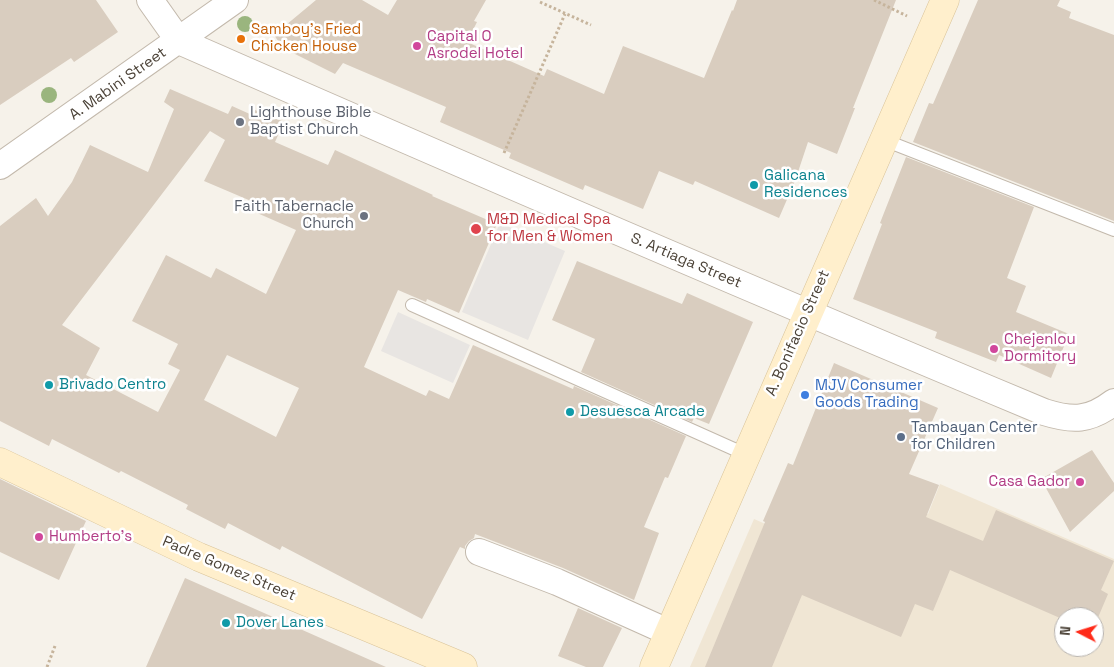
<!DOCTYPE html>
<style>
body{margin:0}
#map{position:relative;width:1114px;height:667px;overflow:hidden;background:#f6f2ea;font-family:"Space Grotesk",sans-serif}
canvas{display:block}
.north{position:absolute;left:1054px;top:607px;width:50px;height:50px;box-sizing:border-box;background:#fff;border:1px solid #b7b3af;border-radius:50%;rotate:275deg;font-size:14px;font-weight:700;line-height:20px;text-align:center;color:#4b4237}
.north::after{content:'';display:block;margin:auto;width:18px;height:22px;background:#ff2b19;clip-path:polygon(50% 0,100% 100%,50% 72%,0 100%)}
</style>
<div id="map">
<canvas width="1114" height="667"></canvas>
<div class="north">N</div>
</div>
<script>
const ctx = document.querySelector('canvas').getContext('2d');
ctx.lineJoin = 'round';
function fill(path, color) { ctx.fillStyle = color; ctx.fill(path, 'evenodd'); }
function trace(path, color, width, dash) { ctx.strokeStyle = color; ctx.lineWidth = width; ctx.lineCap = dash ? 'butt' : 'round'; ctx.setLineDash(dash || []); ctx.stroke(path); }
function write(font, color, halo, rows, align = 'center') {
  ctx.font = font + ' "Space Grotesk",sans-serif'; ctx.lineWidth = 5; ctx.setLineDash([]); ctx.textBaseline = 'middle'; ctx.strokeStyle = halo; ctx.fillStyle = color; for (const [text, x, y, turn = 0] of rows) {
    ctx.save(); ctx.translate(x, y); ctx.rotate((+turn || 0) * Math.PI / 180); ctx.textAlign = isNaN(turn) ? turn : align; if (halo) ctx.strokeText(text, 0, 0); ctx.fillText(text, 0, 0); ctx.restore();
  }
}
fill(new Path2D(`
 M 940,484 L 1114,559 L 1114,667 L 690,667 L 754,519 L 865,567 L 894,500 L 928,514 ZM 1064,617 L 1094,617 L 1094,647 L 1064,647 Z`), '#f0e6d4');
fill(new Path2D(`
 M 500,223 L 565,251 L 528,340 L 462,312 Z
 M 398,312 L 470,345 L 453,383 L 381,351 Z`), '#e8e5e2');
fill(new Path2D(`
 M 0,0 L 96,0 L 118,32 L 74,62 L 71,58 L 0,105 Z
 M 316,0 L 362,0 L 388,15 L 397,0 L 486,0 L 474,21 L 477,22 L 467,42 L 544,76 L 547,69 L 604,94 L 623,46 L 704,78 L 732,10 L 733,11 L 737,0 L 896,0 L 853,108 L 855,108 L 837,154 L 808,142 L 795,181 L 779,218 L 695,181 L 693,185 L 659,171 L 643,209 L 585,185 L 583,190 L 509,158 L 511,153 L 440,122 L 446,107 L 343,63 L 335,74 L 283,48 L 274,35 Z
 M 978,0 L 1060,0 L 1057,6 L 1071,12 L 1069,18 L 1114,35 L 1114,221 L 913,142 L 929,103 L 933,104 Z
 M 170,89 L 228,114 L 232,106 L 252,115 L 255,110 L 284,122 L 275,142 L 328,165 L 335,150 L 433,195 L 432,196 L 497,224 L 459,313 L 427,299 L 426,302 L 398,290 L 364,367 L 426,396 L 429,390 L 449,399 L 473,345 L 573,389 L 574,386 L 686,436 L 668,478 L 665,477 L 644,527 L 659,533 L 634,600 L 563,568 L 475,534 L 474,538 L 469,541 L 465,546 L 465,549 L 460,547 L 422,619 L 282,546 L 280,550 L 228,523 L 225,529 L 186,509 L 188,505 L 121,471 L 119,473 L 52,439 L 49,446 L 0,421 L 0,226 L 36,198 L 48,216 L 72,182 L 90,145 L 148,172 L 174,109 L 164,102 ZM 210,131 L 225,140 L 204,181 L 251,201 L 248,209 L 296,230 L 266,294 L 216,268 L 211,278 L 166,255 L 132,321 L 178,344 L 168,364 L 180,370 L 158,412 L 86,375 L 100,348 L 62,325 ZM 227,355 L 299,388 L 276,437 L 204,400 Z
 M 906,157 L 1034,207 L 1007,278 L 1026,286 L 1016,312 L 1069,334 L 1051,378 L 999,355 L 996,362 L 935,338 L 937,332 L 853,299 L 882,224 L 880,223 Z
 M 577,261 L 682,304 L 687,293 L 753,322 L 709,424 L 694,418 L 692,422 L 581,372 L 595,339 L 552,320 Z
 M 834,363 L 938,408 L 909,474 L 939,485 L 926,517 L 983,541 L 996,510 L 1114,561 L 1101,590 L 1108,594 L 1094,627 L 1094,617 L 1064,617 L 1064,631 L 1055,627 L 1060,618 L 950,570 L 933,611 L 915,604 L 901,637 L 802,595 L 772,667 L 705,667 L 765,522 L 763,521 L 788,463 L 793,465 Z
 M 1092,450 L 1114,483 L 1114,491 L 1070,532 L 1041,479 Z
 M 0,479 L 86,521 L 59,580 L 0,552 Z
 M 185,578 L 386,667 L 146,667 Z
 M 578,608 L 622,628 L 603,667 L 586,667 L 558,656 Z`), '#d9cdbf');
const lane = new Path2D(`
 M 884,140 L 1114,230
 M 412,305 L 745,454`);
const street = new Path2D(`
 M 150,0 L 179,41
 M 179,41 C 466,167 754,291 1044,412 C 1073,421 1089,421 1114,402
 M 0,166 L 235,0
 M 479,552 L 557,582 L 668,632`);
const secondary = new Path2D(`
 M 0,462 L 199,557 L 463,667
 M 654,667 L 945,0`);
trace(lane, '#c3b9ac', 14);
trace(street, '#c3b9ac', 28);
trace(secondary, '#d9c398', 29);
trace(new Path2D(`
 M 874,0 L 907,16
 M 540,2 L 591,25
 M 504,153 L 565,14
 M 47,667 L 55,646`), '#c6b49c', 3, [2.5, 2.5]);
trace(lane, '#fff', 12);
trace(street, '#fff', 26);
trace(secondary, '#ffefcc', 28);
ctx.fillStyle = '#9ab57e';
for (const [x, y] of [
 [245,24],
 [49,95]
]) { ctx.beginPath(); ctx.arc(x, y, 8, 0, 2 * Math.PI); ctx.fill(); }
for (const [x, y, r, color] of [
 [241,39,5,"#e8710a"],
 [417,46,5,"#d1479c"],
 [240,122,5,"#6b7280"],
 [754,185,5,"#0f9aa8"],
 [364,216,5,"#6b7280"],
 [476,229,6,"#e0444e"],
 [994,349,5,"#d1479c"],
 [49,385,5,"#0f9aa8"],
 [805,395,5,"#3f7fe0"],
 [570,412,5,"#0f9aa8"],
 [901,437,5,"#5c6f8a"],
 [1080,482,5,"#d1479c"],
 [39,537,5,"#d1479c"],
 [226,623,5,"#0f9aa8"]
]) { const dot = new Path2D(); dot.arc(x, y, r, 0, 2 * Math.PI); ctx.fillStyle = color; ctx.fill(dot); trace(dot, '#fff', 2); }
write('15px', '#c56008', '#fff', [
 ["Samboy's Fried",251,30],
 ["Chicken House",251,47]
], 'left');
write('15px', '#b23c85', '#fff', [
 ["Capital O",427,37],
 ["Asrodel Hotel",427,54],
 ["Chejenlou",1004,340],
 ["Dormitory",1004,357],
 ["Casa Gador",1070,482,"right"],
 ["Humberto's",49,537]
], 'left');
write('15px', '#4b4237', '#fff', [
 ["A. Mabini Street",118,84,-35],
 ["S. Artiaga Street",686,261,23],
 ["A. Bonifacio Street",798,333,-66],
 ["Padre Gomez Street",229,569,23]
]);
write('15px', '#5b616d', '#fff', [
 ["Lighthouse Bible",250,113],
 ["Baptist Church",250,130],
 ["Faith Tabernacle",354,207,"right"],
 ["Church",354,224,"right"]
], 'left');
write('15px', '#0d838f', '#fff', [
 ["Galicana",764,176],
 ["Residences",764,193],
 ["Brivado Centro",59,385],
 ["Desuesca Arcade",580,412],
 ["Dover Lanes",236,623]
], 'left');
write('15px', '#be3a42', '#fff', [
 ["M&D Medical Spa",487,220],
 ["for Men & Women",487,237]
], 'left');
write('15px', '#366cbe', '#fff', [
 ["MJV Consumer",815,386],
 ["Goods Trading",815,403]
], 'left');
write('15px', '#4e5e75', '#fff', [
 ["Tambayan Center",911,428],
 ["for Children",911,445]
], 'left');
</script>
